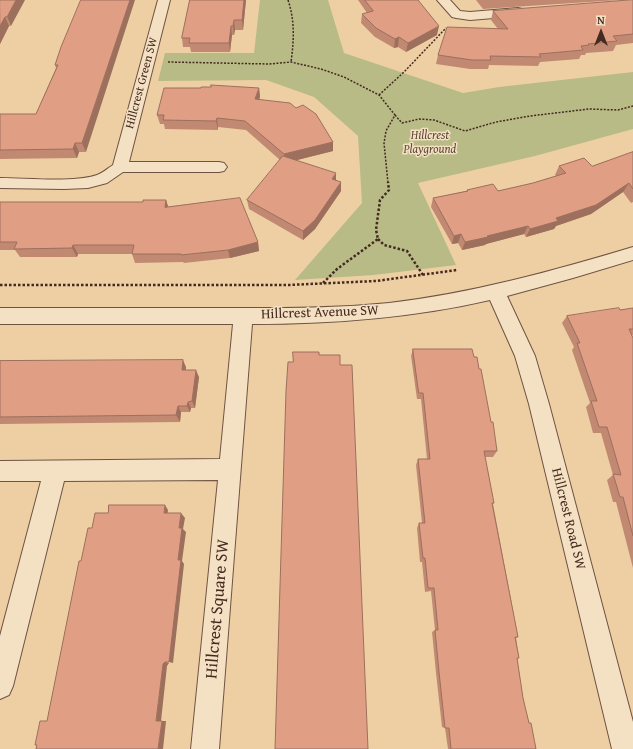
<!DOCTYPE html>
<style>
body{margin:0}
#map{position:relative;width:633px;height:749px;overflow:hidden;background:#eecfa3;font-family:"Gentium Book Plus",serif}
canvas{display:block}
.north{position:absolute;left:581px;top:12px;width:40px;height:40px;-webkit-text-stroke:3px #f4e0c3;paint-order:stroke;rotate:0deg;font-size:11px;font-weight:700;line-height:16px;text-align:center;color:#442a21}
.north::after{content:'';display:block;margin:auto;width:14px;height:18px;background:#442a21;clip-path:polygon(50% 0,100% 100%,50% 72%,0 100%)}
</style>
<div id="map">
<canvas width="633" height="749"></canvas>
<div class="north">N</div>
</div>
<script>
const ctx = document.querySelector('canvas').getContext('2d');
ctx.lineJoin = 'round';
function fill(path, color) { ctx.fillStyle = color; ctx.fill(path, 'evenodd'); }
function trace(path, color, width, dash) { ctx.strokeStyle = color; ctx.lineWidth = width; ctx.lineCap = dash ? 'butt' : 'round'; ctx.setLineDash(dash || []); ctx.stroke(path); }
function write(font, color, halo, rows, align = 'center') {
  ctx.font = font + ' "Gentium Book Plus",serif'; ctx.lineWidth = 3; ctx.setLineDash([]); ctx.textBaseline = 'middle'; ctx.strokeStyle = halo; ctx.fillStyle = color; for (const [text, x, y, turn = 0] of rows) {
    ctx.save(); ctx.translate(x, y); ctx.rotate((+turn || 0) * Math.PI / 180); ctx.textAlign = isNaN(turn) ? turn : align; if (halo) ctx.strokeText(text, 0, 0); ctx.fillText(text, 0, 0); ctx.restore();
  }
}
fill(new Path2D(`
 M 260,0 L 328,0 L 344,53 L 463,93 L 499,87 L 633,72 L 633,129 L 535,156 L 418,183 L 456,265 L 374,275 L 295,280 L 362,203 L 358,136 L 314,97 L 266,80 L 158,81 L 165,53 L 254,53 Z`), '#b8bb86');
const minor = new Path2D(`
 M 158,0 L 170,0 L 129,162 L 219,162 L 224,163 L 227,167 L 224,171 L 219,172 L 123,172 L 107,183 L 88,188 L 64,189 L 0,188 L 0,178 C 26,178 74,183 97,175 C 103,173 108,168 113,165 Z
 M 437,0 L 450,0 L 460,11 L 470,12 L 518,8 L 522,9 L 524,12 L 522,15 L 518,16 L 470,20 L 456,18 L 452,17 Z
 M 633,247 L 633,260 L 573,278 L 507,296 L 535,356 L 549,404 L 633,722 L 633,749 L 612,749 L 529,404 L 515,356 L 490,300 C 412,318 332,324 252,324 L 219,749 L 191,749 L 218,480 L 64,481 L 13,686 L 9,695 L 0,699 L 0,636 L 41,481 L 0,481 L 0,461 L 220,459 L 233,324 L 0,324 L 0,308 C 70,308 139,308 209,308 C 269,308 329,309 389,303 C 473,293 553,271 633,247 Z`);
trace(minor, '#6e5342', 2);
trace(new Path2D(`
 M 288,0 C 295,21 294,40 291,62
 M 168,62 L 269,64 L 291,62 L 321,69 L 344,77 L 379,95 L 395,115 L 386,131 L 384,143 L 388,183
 M 379,95 L 404,72 L 446,28
 M 395,115 L 402,123 L 419,119 L 434,120 L 465,131 L 496,122 L 530,116 L 589,109 L 618,110 L 633,106`), '#442a21', 1.5, [2, 1.5]);
trace(new Path2D(`
 M 378,239 L 384,245 L 407,251 L 423,275
 M 323,283 L 337,269 L 378,239 L 376,230 L 380,200 L 389,190 L 388,182
 M 0,285 L 288,285 L 376,281 L 457,270`), '#442a21', 2.5, [2.5, 2]);
fill(minor, '#f4e0c3');
fill(new Path2D(`
 M 0,0 L 11,26 L 9,26 L 0,44 Z
 M 190,0 L 246,0 L 243,30 L 235,30 L 234,35 L 232,35 L 230,52 L 191,52 L 190,47 L 183,47 L 182,38 Z
 M 358,0 L 418,0 L 437,35 L 406,52 L 398,47 L 394,48 L 375,37 L 361,23 L 362,14 L 367,13 Z
 M 476,0 L 619,0 L 483,9 Z
 M 633,0 L 633,43 L 616,45 L 613,51 L 586,53 L 585,55 L 581,55 L 579,59 L 540,62 L 538,66 L 489,65 L 488,69 L 470,69 L 436,64 L 438,55 L 498,29 L 491,20 L 493,11 Z
 M 61,47 L 86,152 L 79,152 L 77,158 L 0,159 L 0,114 L 36,114 L 56,68 L 55,65 Z
 M 259,88 L 260,97 L 259,99 L 333,142 L 333,151 L 297,160 L 336,180 L 341,191 L 315,229 L 303,240 L 249,209 L 247,200 L 280,160 L 246,130 L 218,127 L 218,130 L 165,129 L 164,124 L 160,124 L 157,115 Z
 M 633,152 L 633,202 L 631,203 L 623,192 L 591,214 L 556,226 L 554,229 L 526,237 L 524,234 L 486,244 L 485,245 L 462,250 L 458,243 L 452,244 L 431,207 L 433,198 L 466,191 L 467,190 L 498,191 L 533,183 L 556,176 L 555,175 L 559,166 L 592,166 Z
 M 166,200 L 168,207 L 258,242 L 259,251 L 230,258 L 184,263 L 183,262 L 135,263 L 132,254 L 78,254 L 77,257 L 20,257 L 15,250 L 0,250 L 0,202 L 143,202 Z
 M 633,308 L 633,335 L 632,335 L 633,338 L 633,568 L 616,502 L 613,502 L 607,480 L 613,475 L 601,433 L 593,433 L 586,407 L 590,403 L 572,350 L 574,347 L 562,323 L 567,316 L 620,310 Z
 M 413,349 L 474,357 L 479,369 L 497,451 L 493,457 L 485,457 L 494,503 L 493,504 L 518,637 L 516,638 L 519,658 L 517,658 L 523,698 L 529,723 L 536,749 L 448,749 L 445,728 L 442,727 L 436,673 L 432,632 L 435,630 L 431,591 L 425,592 L 422,562 L 420,562 L 417,528 L 419,523 L 422,523 L 416,465 L 418,459 L 427,459 L 421,399 L 417,399 L 411,356 Z
 M 0,361 L 186,367 L 186,370 L 199,377 L 195,408 L 191,408 L 190,412 L 181,412 L 180,422 L 0,424 Z`), '#c18972');
fill(new Path2D(`
 M 16,0 L 25,0 L 11,26 L 7,17 Z
 M 130,0 L 135,0 L 86,152 L 82,143 Z
 M 244,0 L 246,0 L 243,30 L 242,20 Z
 M 5,17 L 9,26 L 0,44 L 0,26 Z
 M 234,20 L 235,30 L 234,35 L 233,26 Z
 M 231,26 L 232,35 L 230,52 L 229,43 Z
 M 439,26 L 437,35 L 406,52 L 408,43 Z
 M 399,37 L 398,47 L 394,48 L 395,39 Z
 M 259,88 L 260,97 L 256,108 L 255,99 Z
 M 217,118 L 218,127 L 218,130 L 216,121 Z
 M 333,142 L 333,151 L 285,163 L 284,154 Z
 M 75,143 L 79,152 L 77,158 L 73,149 Z
 M 336,173 L 336,182 L 332,179 Z
 M 341,182 L 341,191 L 315,229 L 303,240 L 303,231 Z
 M 629,183 L 623,192 L 591,214 L 556,226 L 554,229 L 526,237 L 530,229 Z
 M 166,200 L 169,209 L 165,207 Z
 M 528,226 L 524,234 L 486,244 L 485,245 L 462,250 L 465,242 L 487,236 Z
 M 461,234 L 458,243 L 452,244 L 454,236 Z
 M 258,242 L 259,251 L 230,258 L 228,250 Z
 M 73,245 L 78,254 L 77,257 L 72,248 Z
 M 183,360 L 186,367 L 184,377 L 182,370 Z
 M 196,370 L 199,377 L 195,408 L 192,401 Z
 M 188,402 L 191,408 L 190,412 L 187,406 Z
 M 178,406 L 181,412 L 180,422 L 176,415 Z
 M 165,505 L 168,510 L 167,518 L 164,513 Z
 M 181,513 L 185,518 L 183,529 L 186,532 L 182,561 L 184,564 L 173,663 L 169,662 L 178,560 L 179,528 Z
 M 165,662 L 169,663 L 167,666 L 161,721 L 156,721 L 163,664 Z
 M 162,721 L 166,721 L 163,749 L 158,749 Z`), '#9d6f5d');
const building = new Path2D(`
 M 0,0 L 16,0 L 7,17 L 5,17 L 0,26 Z
 M 81,0 L 130,0 L 82,143 L 75,143 L 73,149 L 0,150 L 0,114 L 36,114 L 58,65 L 55,65 L 61,47 Z
 M 190,0 L 244,0 L 242,20 L 234,20 L 233,26 L 231,26 L 229,43 L 189,43 L 190,38 L 182,38 Z
 M 365,0 L 418,0 L 439,26 L 408,43 L 399,37 L 395,39 L 376,28 L 362,14 L 373,11 Z
 M 633,0 L 633,34 L 613,36 L 617,41 L 588,44 L 589,45 L 581,46 L 583,50 L 539,54 L 541,57 L 490,56 L 491,60 L 472,60 L 438,55 L 447,27 L 508,29 L 493,11 Z
 M 211,85 L 259,88 L 255,99 L 290,103 L 296,108 L 303,105 L 316,114 L 333,142 L 284,154 L 245,121 L 217,118 L 216,121 L 163,120 L 164,115 L 157,115 L 164,88 L 201,88 L 201,87 L 211,87 Z
 M 633,152 L 633,189 L 629,183 L 596,205 L 556,218 L 558,221 L 530,229 L 528,226 L 487,236 L 488,237 L 465,242 L 461,234 L 454,236 L 433,198 L 468,191 L 467,190 L 493,184 L 498,191 L 533,183 L 566,173 L 559,166 L 584,158 L 592,166 Z
 M 283,156 L 336,173 L 332,179 L 341,182 L 315,220 L 303,231 L 247,200 Z
 M 240,198 L 258,242 L 228,250 L 181,255 L 181,254 L 132,254 L 134,245 L 73,245 L 72,248 L 14,249 L 17,242 L 0,242 L 0,202 L 143,202 L 143,200 L 166,200 L 165,207 Z
 M 619,308 L 620,310 L 633,308 L 633,329 L 629,329 L 633,338 L 633,536 L 623,497 L 620,497 L 613,474 L 621,475 L 607,427 L 599,427 L 591,401 L 597,401 L 577,343 L 580,343 L 567,316 Z
 M 413,349 L 472,349 L 474,357 L 477,357 L 479,369 L 481,369 L 491,422 L 493,422 L 497,451 L 484,451 L 494,503 L 492,503 L 518,637 L 515,637 L 519,658 L 517,658 L 523,698 L 529,723 L 531,723 L 536,749 L 451,749 L 449,728 L 445,728 L 439,672 L 435,630 L 438,630 L 434,588 L 428,588 L 425,558 L 423,558 L 419,523 L 425,523 L 418,459 L 430,459 L 423,393 L 419,393 Z
 M 293,352 L 319,352 L 319,355 L 340,355 L 340,365 L 352,365 L 368,749 L 275,749 L 286,391 L 288,362 L 293,362 Z
 M 183,360 L 182,370 L 196,370 L 192,401 L 188,402 L 187,406 L 178,406 L 176,415 L 0,417 L 0,361 Z
 M 109,505 L 165,505 L 164,513 L 181,513 L 179,528 L 182,528 L 178,560 L 181,560 L 169,662 L 165,662 L 163,664 L 156,721 L 162,721 L 158,749 L 36,749 L 37,745 L 35,745 L 40,721 L 47,721 L 79,561 L 81,561 L 88,528 L 92,528 L 95,513 L 108,513 Z`);
fill(building, '#e09f85');
trace(building, '#9d6f5d', 1);
write('12px', '#442a21', '#f4e0c3', [
 ["Hillcrest Green SW",142,83,-75]
]);
write('italic 12px', '#5b4735', '#f4e0c3', [
 ["Hillcrest",430,136],
 ["Playground",430,150]
]);
write('14px', '#442a21', '#f4e0c3', [
 ["Hillcrest Avenue SW",320,313,-2],
 ["Hillcrest Road SW",568,519,76]
]);
write('17px', '#442a21', '#f4e0c3', [
 ["Hillcrest Square SW",218,609,-85]
]);
</script>
